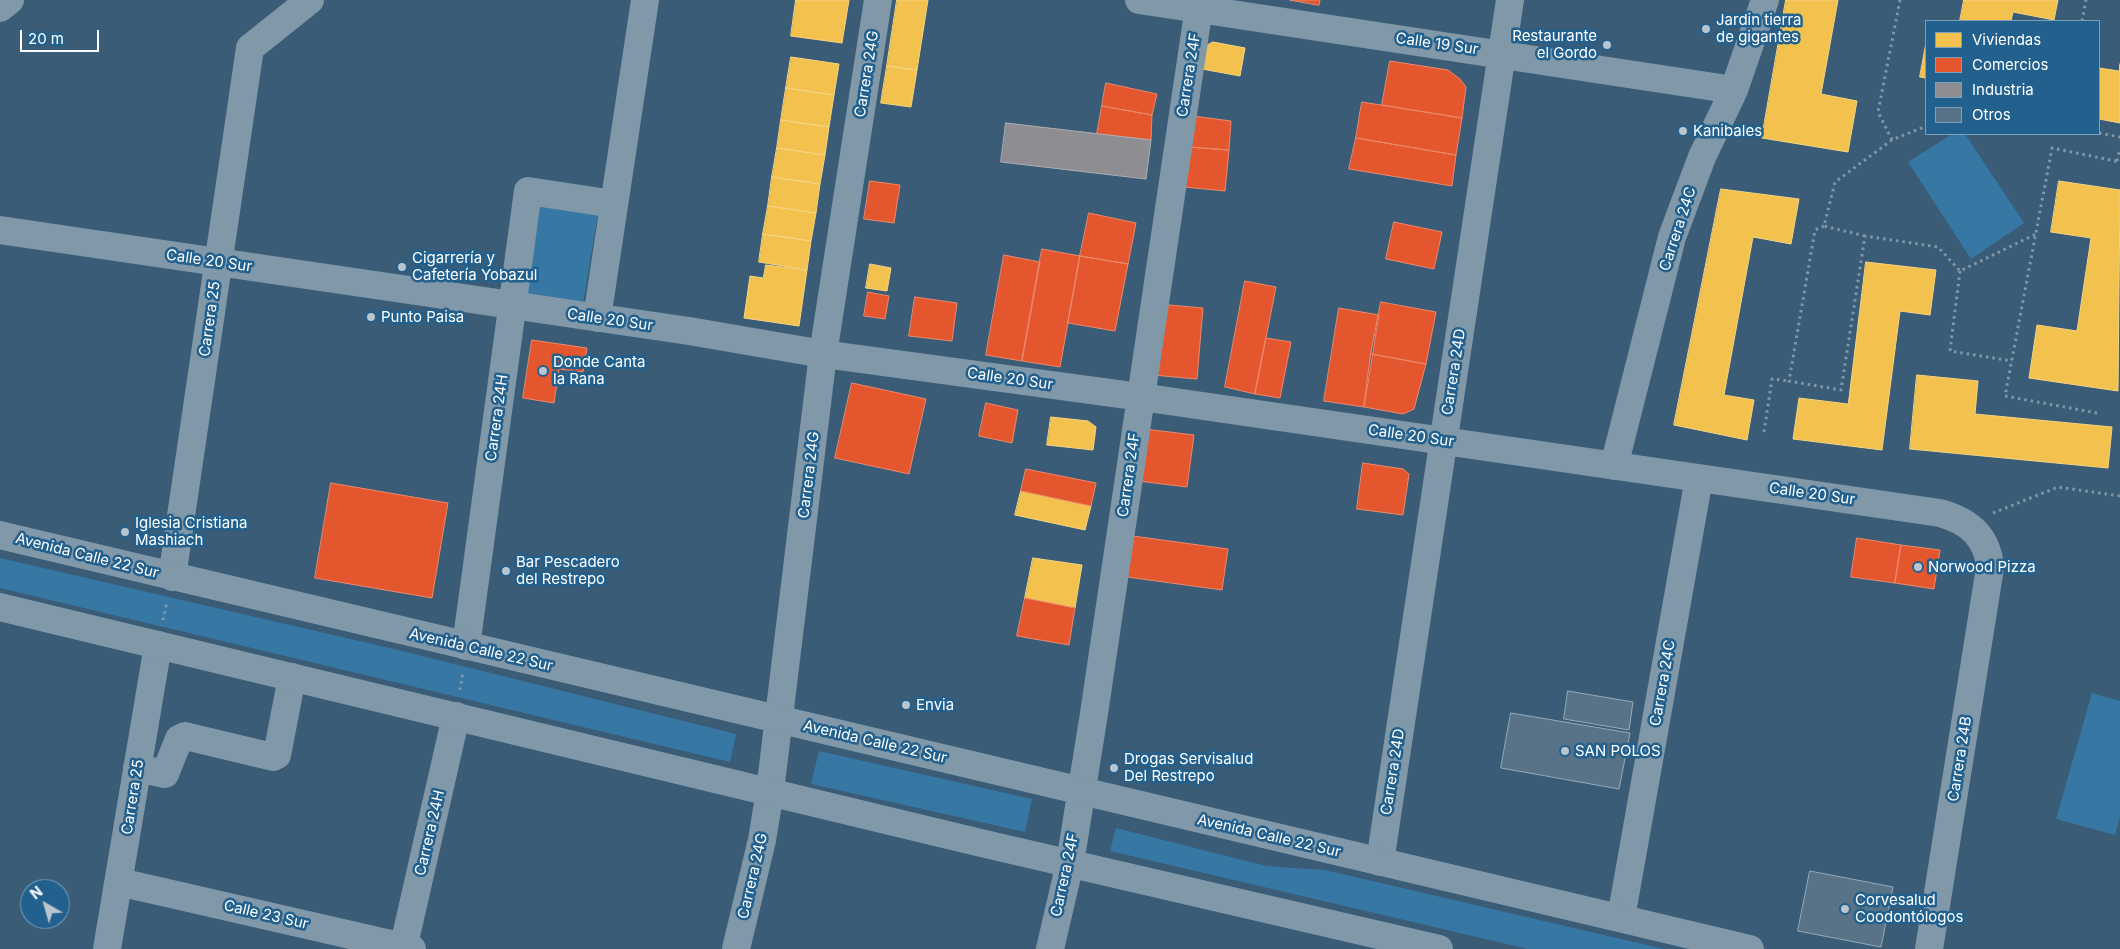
<!DOCTYPE html>
<meta charset="utf-8">
<style>
body{margin:0}
#map{position:relative;width:2120px;height:949px;overflow:hidden;background:#3a5c76;font-family:Inter,sans-serif}
canvas{display:block}
.legend{position:absolute;left:1925px;top:20px;width:175px;height:115px;box-sizing:border-box;background:#22608e;border:1px solid #7aa0bb;margin:0;padding:6px 9px;list-style:none;font-size:15px;color:#fff}
.legend li{display:flex;align-items:center;gap:10px;height:25px}
.legend b{width:25px;border:1px solid #7aa0bb}
.north{position:absolute;left:20px;top:879px;width:50px;height:50px;box-sizing:border-box;background:#22608e;border:1px solid #7aa0bb;border-radius:50%;rotate:322deg;font-size:14px;font-weight:700;line-height:20px;text-align:center;color:#fff}
.north::after{content:'';display:block;margin:auto;width:18px;height:22px;background:#bac6cf;clip-path:polygon(50% 0,100% 100%,50% 72%,0 100%)}
.scale{position:absolute;left:20px;top:30px;width:79px;height:22px;box-sizing:border-box;border:2px solid #fff;border-top:0;padding-left:6px;font-size:15px;line-height:18px;white-space:nowrap;color:#fff;-webkit-text-stroke:4px #22608e;paint-order:stroke}
</style>
<div id="map">
<canvas width="2120" height="949"></canvas>
<ul class="legend">
<li><b style="height:14px;background:#f2c14e"></b>Viviendas</li>
<li><b style="height:14px;background:#e4572e"></b>Comercios</li>
<li><b style="height:14px;background:#8d8d92"></b>Industria</li>
<li><b style="height:14px;background:#587387"></b>Otros</li>
</ul>
<div class="north">N</div>
<div class="scale">20 m</div>
</div>
<script>
const ctx = document.querySelector('canvas').getContext('2d');
ctx.lineJoin = 'round';
function fill(path, color) { ctx.fillStyle = color; ctx.fill(path, 'evenodd'); }
function trace(path, color, width, dash) { ctx.strokeStyle = color; ctx.lineWidth = width; ctx.lineCap = dash ? 'butt' : 'round'; ctx.setLineDash(dash || []); ctx.stroke(path); }
function write(font, color, halo, rows, align = 'center') {
  ctx.font = font + ' Inter,sans-serif'; ctx.lineWidth = 5; ctx.setLineDash([]); ctx.textBaseline = 'middle'; ctx.strokeStyle = halo; ctx.fillStyle = color; for (const [text, x, y, turn = 0] of rows) {
    ctx.save(); ctx.translate(x, y); ctx.rotate((+turn || 0) * Math.PI / 180); ctx.textAlign = isNaN(turn) ? turn : align; if (halo) ctx.strokeText(text, 0, 0); ctx.fillText(text, 0, 0); ctx.restore();
  }
}
fill(new Path2D(`
 M 1952,134 L 1965,134 L 2024,223 L 1971,259 L 1908,162 Z
 M 538,203 L 598,213 L 583,304 L 523,295 Z
 M 0,558 L 394,649 L 736,734 L 730,762 L 0,588 Z
 M 2092,693 L 2120,701 L 2120,817 L 2115,835 L 2056,819 Z
 M 819,751 L 1032,799 L 1025,832 L 811,784 Z
 M 1116,828 L 1266,866 L 1325,870 L 1664,949 L 1528,949 L 1110,851 Z`), '#3777a4');
const homes = new Path2D(`
 M 796,0 L 849,0 L 842,43 L 791,36 Z
 M 897,0 L 928,0 L 917,70 L 887,66 Z
 M 1786,0 L 1838,0 L 1821,94 L 1857,101 L 1848,152 L 1762,138 Z
 M 1964,0 L 2058,0 L 2054,20 L 2013,12 L 2011,21 L 1960,21 Z
 M 1213,42 L 1245,48 L 1240,76 L 1202,69 L 1206,46 Z
 M 1926,43 L 1926,78 L 1920,77 Z
 M 791,57 L 839,64 L 834,95 L 786,88 Z
 M 2120,64 L 2120,123 L 2099,119 L 2099,68 L 2119,71 Z
 M 887,66 L 917,70 L 911,107 L 881,103 Z
 M 786,88 L 834,95 L 829,127 L 781,120 Z
 M 781,120 L 829,127 L 825,155 L 777,148 Z
 M 777,148 L 825,155 L 820,184 L 772,177 Z
 M 772,177 L 820,184 L 816,213 L 768,206 Z
 M 2059,181 L 2120,190 L 2118,391 L 2029,378 L 2037,325 L 2077,331 L 2091,238 L 2051,232 Z
 M 1721,189 L 1799,199 L 1791,244 L 1753,237 L 1724,395 L 1754,400 L 1747,440 L 1674,425 Z
 M 768,206 L 816,213 L 811,241 L 763,234 Z
 M 763,234 L 811,241 L 807,270 L 759,262 Z
 M 1866,262 L 1936,270 L 1930,315 L 1900,311 L 1882,450 L 1793,439 L 1799,398 L 1848,404 Z
 M 870,264 L 891,268 L 887,291 L 866,288 Z
 M 766,265 L 807,270 L 799,326 L 744,318 L 750,276 L 763,278 Z
 M 1917,375 L 1978,381 L 1975,414 L 2112,427 L 2108,468 L 1910,449 Z
 M 1051,417 L 1088,421 L 1096,427 L 1093,450 L 1047,445 Z
 M 1021,491 L 1091,506 L 1085,530 L 1015,515 Z
 M 1033,558 L 1082,565 L 1075,608 L 1025,598 Z`);
fill(homes, '#f2c14e');
trace(homes, '#f6d483', 1);
const shops = new Path2D(`
 M 1290,0 L 1320,0 L 1319,5 Z
 M 1390,61 L 1448,70 L 1460,79 L 1466,87 L 1462,118 L 1382,105 Z
 M 1106,83 L 1157,94 L 1152,115 L 1102,106 Z
 M 1362,102 L 1462,118 L 1456,155 L 1356,138 Z
 M 1102,106 L 1152,115 L 1151,140 L 1097,134 Z
 M 1193,116 L 1231,121 L 1229,150 L 1188,147 Z
 M 1356,138 L 1456,155 L 1452,186 L 1349,169 Z
 M 1188,147 L 1229,150 L 1225,191 L 1184,187 Z
 M 870,181 L 900,185 L 894,223 L 864,219 Z
 M 1089,213 L 1136,223 L 1128,264 L 1080,256 Z
 M 1394,222 L 1442,232 L 1434,269 L 1386,259 Z
 M 1042,249 L 1080,256 L 1060,367 L 1022,361 Z
 M 1004,255 L 1040,262 L 1022,361 L 986,355 Z
 M 1080,256 L 1128,264 L 1115,331 L 1068,323 Z
 M 1245,281 L 1276,287 L 1255,394 L 1225,387 Z
 M 868,292 L 889,296 L 885,319 L 864,316 Z
 M 915,297 L 957,303 L 952,341 L 909,336 Z
 M 1381,302 L 1436,312 L 1426,364 L 1371,354 Z
 M 1159,304 L 1203,308 L 1197,379 L 1152,375 Z
 M 1339,308 L 1379,315 L 1364,407 L 1324,401 Z
 M 1266,338 L 1291,342 L 1280,398 L 1255,394 Z
 M 532,340 L 587,348 L 583,372 L 559,369 L 554,403 L 523,398 Z
 M 1371,354 L 1426,364 L 1414,409 L 1403,414 L 1364,407 Z
 M 852,383 L 926,399 L 909,474 L 835,458 Z
 M 986,403 L 1018,410 L 1012,443 L 979,436 Z
 M 1145,429 L 1194,435 L 1187,487 L 1138,481 Z
 M 1363,463 L 1403,469 L 1409,474 L 1403,515 L 1357,509 Z
 M 1026,469 L 1096,483 L 1091,506 L 1021,491 Z
 M 331,483 L 448,503 L 432,598 L 315,578 Z
 M 1133,536 L 1228,549 L 1222,590 L 1127,577 Z
 M 1857,538 L 1901,545 L 1895,583 L 1851,577 Z
 M 1901,545 L 1940,550 L 1934,589 L 1895,583 Z
 M 1025,598 L 1075,608 L 1069,645 L 1017,636 Z`);
fill(shops, '#e4572e');
trace(shops, '#ec896d', 1);
const industry = new Path2D(`
 M 1006,123 L 1151,140 L 1146,179 L 1001,162 Z`);
fill(industry, '#8d8d92');
trace(industry, '#afafb3', 1);
const building = new Path2D(`
 M 1568,691 L 1633,702 L 1629,730 L 1564,719 Z
 M 1511,713 L 1630,733 L 1619,789 L 1501,768 Z
 M 1810,871 L 1893,887 L 1881,947 L 1798,931 Z`);
fill(building, '#587387');
trace(building, '#96aab8', 1);
trace(new Path2D(`
 M 2082,21 L 2086,0
 M 2099,133 L 2120,137
 M 1892,140 L 1878,112 L 1900,0
 M 2117,161 L 2120,148
 M 1824,226 L 1815,230 L 1789,381 L 1841,390 L 1865,236 L 1938,247 L 1960,271 L 2036,234
 M 1865,236 L 1824,226 L 1835,182 L 1892,140 L 1926,126
 M 1960,271 L 1950,351 L 2012,361
 M 2097,413 L 2005,396 L 2052,148 L 2120,162
 M 1764,432 L 1772,379 L 1789,381
 M 1993,513 L 2058,487 L 2120,496
 M 163,620 L 167,602
 M 460,690 L 463,672`), '#8198a9', 3, [2.5, 4]);
trace(new Path2D(`
 M 1139,0 L 1734,90
 M 0,8 L 10,0
 M 0,230 L 689,331 L 823,354 L 1141,397 L 1940,513 C 1969,521 1988,537 1990,568 L 1929,949
 M 597,318 L 645,0
 M 1614,466 L 1672,237 L 1702,157 L 1734,90 L 1765,0
 M 172,577 L 250,48 L 310,0
 M 466,646 L 528,191 L 614,204
 M 137,768 L 165,774 L 179,739 L 185,736 L 273,757 L 277,755 L 292,677
 M 1380,862 L 1510,0
 M 119,882 L 412,949
 M 1621,918 L 1699,478
 M 107,949 L 158,645
 M 403,949 L 456,716
 M 736,949 L 762,840 L 770,791 L 823,354 L 878,0
 M 1050,949 L 1070,863 L 1093,720 L 1200,0`), '#8198a9', 28);
trace(new Path2D(`
 M 0,535 L 1750,949
 M 0,607 L 981,843 L 1439,949`), '#8198a9', 28);
for (const [x, y, r, color] of [
 [1706,29,5,"#bac6cf"],
 [1607,45,5,"#bac6cf"],
 [1683,131,5,"#bac6cf"],
 [402,267,5,"#bac6cf"],
 [371,317,5,"#bac6cf"],
 [543,371,5,"#bac6cf"],
 [125,532,5,"#bac6cf"],
 [1918,567,5,"#bac6cf"],
 [506,571,5,"#bac6cf"],
 [906,705,5,"#bac6cf"],
 [1565,751,5,"#bac6cf"],
 [1114,768,5,"#bac6cf"],
 [1845,909,5,"#bac6cf"]
]) { const dot = new Path2D(); dot.arc(x, y, r, 0, 2 * Math.PI); ctx.fillStyle = color; ctx.fill(dot); trace(dot, '#22608e', 2); }
write('15px', '#fff', '#22608e', [
 ["Jardin tierra",1716,20],
 ["de gigantes",1716,37],
 ["Restaurante",1597,36,"right"],
 ["el Gordo",1597,53,"right"],
 ["Kanibales",1693,131],
 ["Cigarrería y",412,258],
 ["Cafetería Yobazul",412,275],
 ["Punto Paisa",381,317],
 ["Donde Canta",553,362],
 ["la Rana",553,379],
 ["Iglesia Cristiana",135,523],
 ["Mashiach",135,540],
 ["Bar Pescadero",516,562],
 ["del Restrepo",516,579],
 ["Norwood Pizza",1928,567],
 ["Envia",916,705],
 ["SAN POLOS",1575,751],
 ["Drogas Servisalud",1124,759],
 ["Del Restrepo",1124,776],
 ["Corvesalud",1855,900],
 ["Coodontólogos",1855,917]
], 'left');
write('15px', '#fff', '#22608e', [
 ["Calle 19 Sur",1437,44,8],
 ["Carrera 24G",867,74,-81],
 ["Carrera 24F",1189,75,-81],
 ["Carrera 24C",1678,229,-72],
 ["Calle 20 Sur",209,261,8],
 ["Carrera 25",210,319,-82],
 ["Calle 20 Sur",610,320,8],
 ["Carrera 24D",1454,372,-81],
 ["Calle 20 Sur",1010,379,8],
 ["Carrera 24H",497,418,-82],
 ["Calle 20 Sur",1411,436,8],
 ["Carrera 24G",809,475,-83],
 ["Carrera 24F",1129,475,-82],
 ["Calle 20 Sur",1812,494,8],
 ["Avenida Calle 22 Sur",87,556,14],
 ["Avenida Calle 22 Sur",481,650,13],
 ["Carrera 24C",1663,683,-80],
 ["Avenida Calle 22 Sur",875,742,13],
 ["Carrera 24B",1960,759,-81],
 ["Carrera 24D",1393,772,-81],
 ["Carrera 25",133,797,-81],
 ["Carrera 24H",430,833,-77],
 ["Avenida Calle 22 Sur",1269,836,13],
 ["Carrera 24F",1065,875,-78],
 ["Carrera 24G",753,876,-77],
 ["Calle 23 Sur",266,915,13]
]);
</script>
